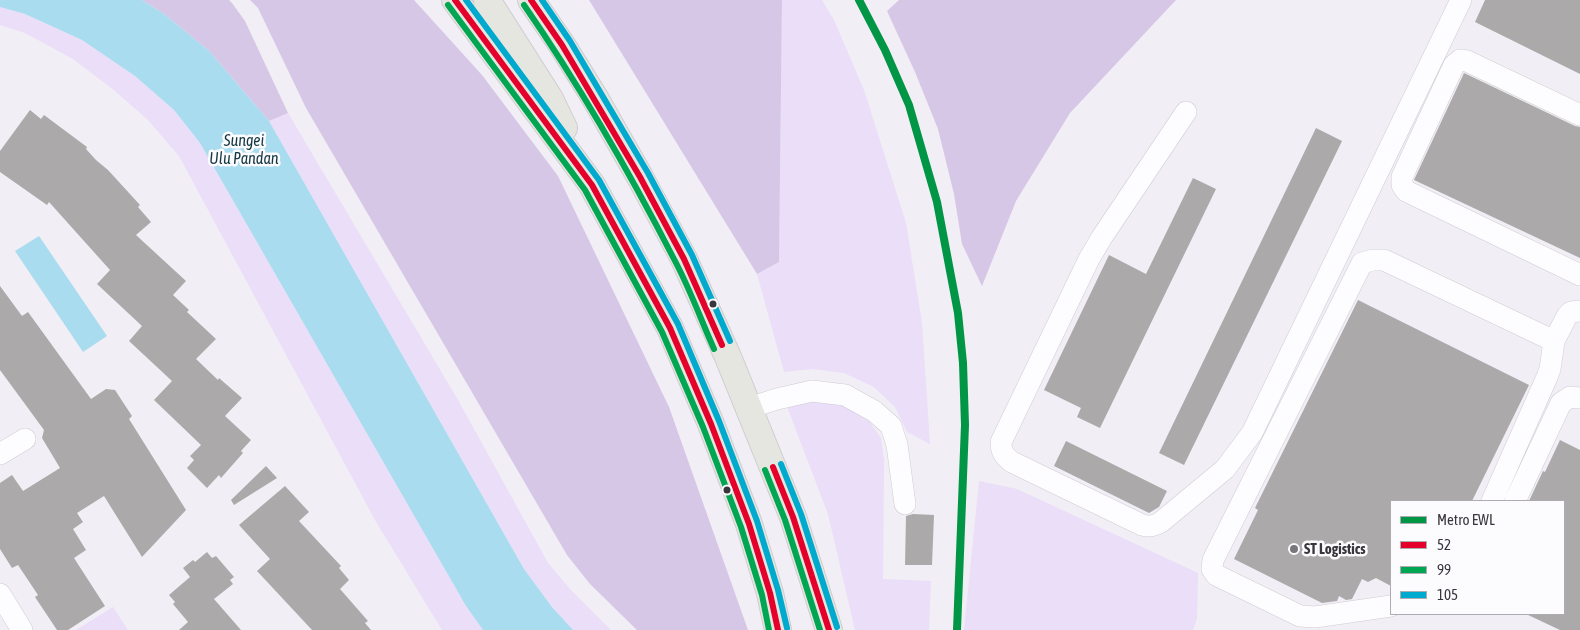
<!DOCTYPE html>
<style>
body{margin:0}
#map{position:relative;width:1580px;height:630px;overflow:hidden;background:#f1eef5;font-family:"Asap Condensed",sans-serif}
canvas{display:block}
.legend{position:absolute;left:1390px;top:500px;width:175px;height:115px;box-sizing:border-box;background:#fcfbfe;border:1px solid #aeacb0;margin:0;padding:6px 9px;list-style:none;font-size:15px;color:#39363b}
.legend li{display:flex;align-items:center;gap:10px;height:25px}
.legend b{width:25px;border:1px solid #aeacb0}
</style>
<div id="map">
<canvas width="1580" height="630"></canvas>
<ul class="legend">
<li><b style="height:6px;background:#009645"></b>Metro EWL</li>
<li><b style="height:6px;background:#e4002b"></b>52</li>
<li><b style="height:6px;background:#00a651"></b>99</li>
<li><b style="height:6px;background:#00a9ce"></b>105</li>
</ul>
</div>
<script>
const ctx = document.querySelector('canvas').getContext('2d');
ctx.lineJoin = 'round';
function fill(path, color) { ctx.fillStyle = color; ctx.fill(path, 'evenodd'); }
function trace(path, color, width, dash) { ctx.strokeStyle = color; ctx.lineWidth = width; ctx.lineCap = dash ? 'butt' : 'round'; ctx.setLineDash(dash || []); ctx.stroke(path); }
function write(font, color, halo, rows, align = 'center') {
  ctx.font = font + ' "Asap Condensed",sans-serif'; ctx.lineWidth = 5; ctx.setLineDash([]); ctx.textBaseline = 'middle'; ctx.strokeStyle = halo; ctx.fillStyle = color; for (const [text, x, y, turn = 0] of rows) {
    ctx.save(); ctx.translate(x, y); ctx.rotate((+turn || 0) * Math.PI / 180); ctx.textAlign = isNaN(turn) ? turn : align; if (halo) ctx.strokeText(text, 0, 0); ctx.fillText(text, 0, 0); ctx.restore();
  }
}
fill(new Path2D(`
 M 782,0 L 822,0 L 834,20 L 864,90 L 906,223 L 922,323 L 930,444 L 907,432 L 895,407 L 874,387 L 844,373 L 812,369 L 784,372 L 757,274 L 779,262 Z
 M 0,7 L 25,14 L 82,40 L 135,76 L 174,110 L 200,143 L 466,606 L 483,630 L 442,630 L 375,520 L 179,156 L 148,120 L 115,91 L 73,59 L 25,33 L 0,25 Z
 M 288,113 L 458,400 L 548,563 L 570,589 L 611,630 L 573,630 L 552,607 L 524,569 L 269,121 Z
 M 812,399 L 842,405 L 869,421 L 881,438 L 884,459 L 883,579 L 931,581 L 929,630 L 855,630 L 828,514 L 786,404 Z
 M 979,481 L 1017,489 L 1198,573 L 1197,619 L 1193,630 L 964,630 Z
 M 113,607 L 128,630 L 76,630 Z`), '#eadef8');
fill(new Path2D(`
 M 142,0 L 229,0 L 232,3 L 245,21 L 288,113 L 269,121 L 209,51 L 164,14 Z
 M 250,0 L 414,0 L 482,75 L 558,176 L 669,407 L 748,630 L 637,630 L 590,584 L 567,555 L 306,108 L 258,8 Z
 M 589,0 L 782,0 L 779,262 L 757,274 Z
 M 899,0 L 1176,0 L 1070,113 L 1016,201 L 982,286 L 962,244 L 954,194 L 938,129 L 915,72 L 887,11 Z`), '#d6c7e7');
fill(new Path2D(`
 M 0,0 L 142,0 L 164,14 L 209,51 L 269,121 L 524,569 L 552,607 L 573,630 L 483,630 L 466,606 L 200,143 L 174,110 L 135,76 L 82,40 L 25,14 L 0,7 Z
 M 39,236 L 107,336 L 83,352 L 15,251 Z`), '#aadcef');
fill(new Path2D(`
 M 1485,0 L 1580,0 L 1580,74 L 1475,22 Z
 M 1464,73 L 1575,126 L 1580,127 L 1580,258 L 1414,180 Z
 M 30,110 L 41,119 L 44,115 L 87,147 L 86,149 L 96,160 L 108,170 L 140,205 L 138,207 L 151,222 L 136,235 L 186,281 L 173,295 L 189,310 L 187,312 L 216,339 L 196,359 L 218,380 L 219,378 L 242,398 L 225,416 L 251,440 L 241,451 L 243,453 L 221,478 L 219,475 L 207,488 L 187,468 L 194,460 L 190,456 L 201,445 L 154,400 L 172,381 L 129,341 L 142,326 L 97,284 L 110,270 L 49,202 L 47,205 L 0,172 L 0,151 Z
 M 1316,128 L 1342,141 L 1184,465 L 1159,453 Z
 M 1193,178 L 1216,189 L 1100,428 L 1077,417 L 1081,408 L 1044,390 L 1109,255 L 1146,274 Z
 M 0,286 L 22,316 L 28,312 L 91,399 L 106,389 L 115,390 L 132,416 L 129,419 L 186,510 L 142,557 L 104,496 L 77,513 L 83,522 L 73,529 L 86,550 L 74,558 L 105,606 L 68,630 L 57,630 L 35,597 L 38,595 L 18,565 L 12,568 L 0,549 L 0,483 L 12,475 L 23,491 L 60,468 L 42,438 L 44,430 L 0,370 Z
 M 1358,300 L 1529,385 L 1472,501 L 1391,501 L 1391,586 L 1376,578 L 1368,582 L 1362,579 L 1352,599 L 1346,600 L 1339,596 L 1337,601 L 1322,603 L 1234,559 L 1258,510 L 1255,508 Z
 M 1560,440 L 1580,450 L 1580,630 L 1560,630 L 1526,614 L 1564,614 L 1564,501 L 1529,501 L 1543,471 L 1545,472 Z
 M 1066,441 L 1167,491 L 1159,507 L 1149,513 L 1054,466 Z
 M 266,466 L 277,478 L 234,505 L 231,500 Z
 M 285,486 L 309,512 L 299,521 L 341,566 L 339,568 L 349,580 L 340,589 L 368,621 L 365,623 L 371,630 L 312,630 L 257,571 L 270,559 L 239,525 Z
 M 913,514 L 934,515 L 932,565 L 905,565 L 906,516 Z
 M 207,552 L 212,558 L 216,556 L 234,577 L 230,580 L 233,584 L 214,599 L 241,630 L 179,630 L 188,622 L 173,604 L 175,602 L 169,595 L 190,577 L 183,568 L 193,560 L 195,562 Z`), '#aca9aa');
const minor = new Path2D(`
 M 1186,112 L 1102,237 L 1089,259 L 1001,442 C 1001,452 1004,456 1012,462 L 1142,525 C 1150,527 1154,526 1161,522 L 1225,469 L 1252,433 L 1461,0
 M 1580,115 L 1467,61 L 1460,60 L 1454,65 L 1402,177 L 1402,185 L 1406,191 L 1580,275
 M 749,408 L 777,399 L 812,391 L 845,395 L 874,411 L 891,426 L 897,445 L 905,504
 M 0,454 L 25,439
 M 1492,501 L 1547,377 L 1550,369 L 1554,341 L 1567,316 L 1571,312 L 1580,311
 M 1515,501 L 1561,403 L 1570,397 L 1580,398
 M 0,594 L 22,630
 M 1391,606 L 1315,617 L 1300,616 L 1216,575 L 1212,569 L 1213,560 L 1362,263 L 1373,260 L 1384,260 L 1554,341`);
const major = new Path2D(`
 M 455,0 L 592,185 L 670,328 L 711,424 L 749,524 L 770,593 L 778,630
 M 487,0 L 550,99 L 564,128
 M 531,0 L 562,45 L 595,98 L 640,177 L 684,259 L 728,357 L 793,517 L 829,630`);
trace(minor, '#cfccd2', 22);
trace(major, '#cfcdd0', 28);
trace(minor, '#fdfcfe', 21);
trace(major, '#e5e6e0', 26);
trace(new Path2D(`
 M 455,0 L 592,185 L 670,328 L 711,424 L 749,524 L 770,593 L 778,630
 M 531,0 L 562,45 L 640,177 L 684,259 L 722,345
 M 773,467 L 793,517 L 829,630`), '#e4002b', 6);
trace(new Path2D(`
 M 448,5 L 585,190 L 662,332 L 703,427 L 741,527 L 762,595 L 769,630
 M 524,5 C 580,86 630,173 675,261 C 690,289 701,320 714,349
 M 765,470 L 785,520 L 820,630`), '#00a651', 6);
trace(new Path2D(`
 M 466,0 L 599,180 L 678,324 L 719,421 L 757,521 L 778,590 L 787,628
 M 542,0 L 570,41 L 648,173 L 692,255 L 730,341
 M 781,464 L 801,514 L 837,627`), '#00a9ce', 6);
trace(new Path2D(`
 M 859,0 L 885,50 L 909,105 L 937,202 L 958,313 L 963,363 L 965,425 L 957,630`), '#009645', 8);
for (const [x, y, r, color] of [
 [713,304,4.5,"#39363b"],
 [727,490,4.5,"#39363b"],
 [1294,549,5,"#79767c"]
]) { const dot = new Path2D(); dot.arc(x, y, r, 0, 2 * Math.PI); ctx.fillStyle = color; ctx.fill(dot); trace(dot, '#fcfbfe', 2); }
write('bold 15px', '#39363b', '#fcfbfe', [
 ["ST Logistics",1304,549]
], 'left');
write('italic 16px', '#143742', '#fcfbfe', [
 ["Sungei",244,141],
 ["Ulu Pandan",244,159]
]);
</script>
